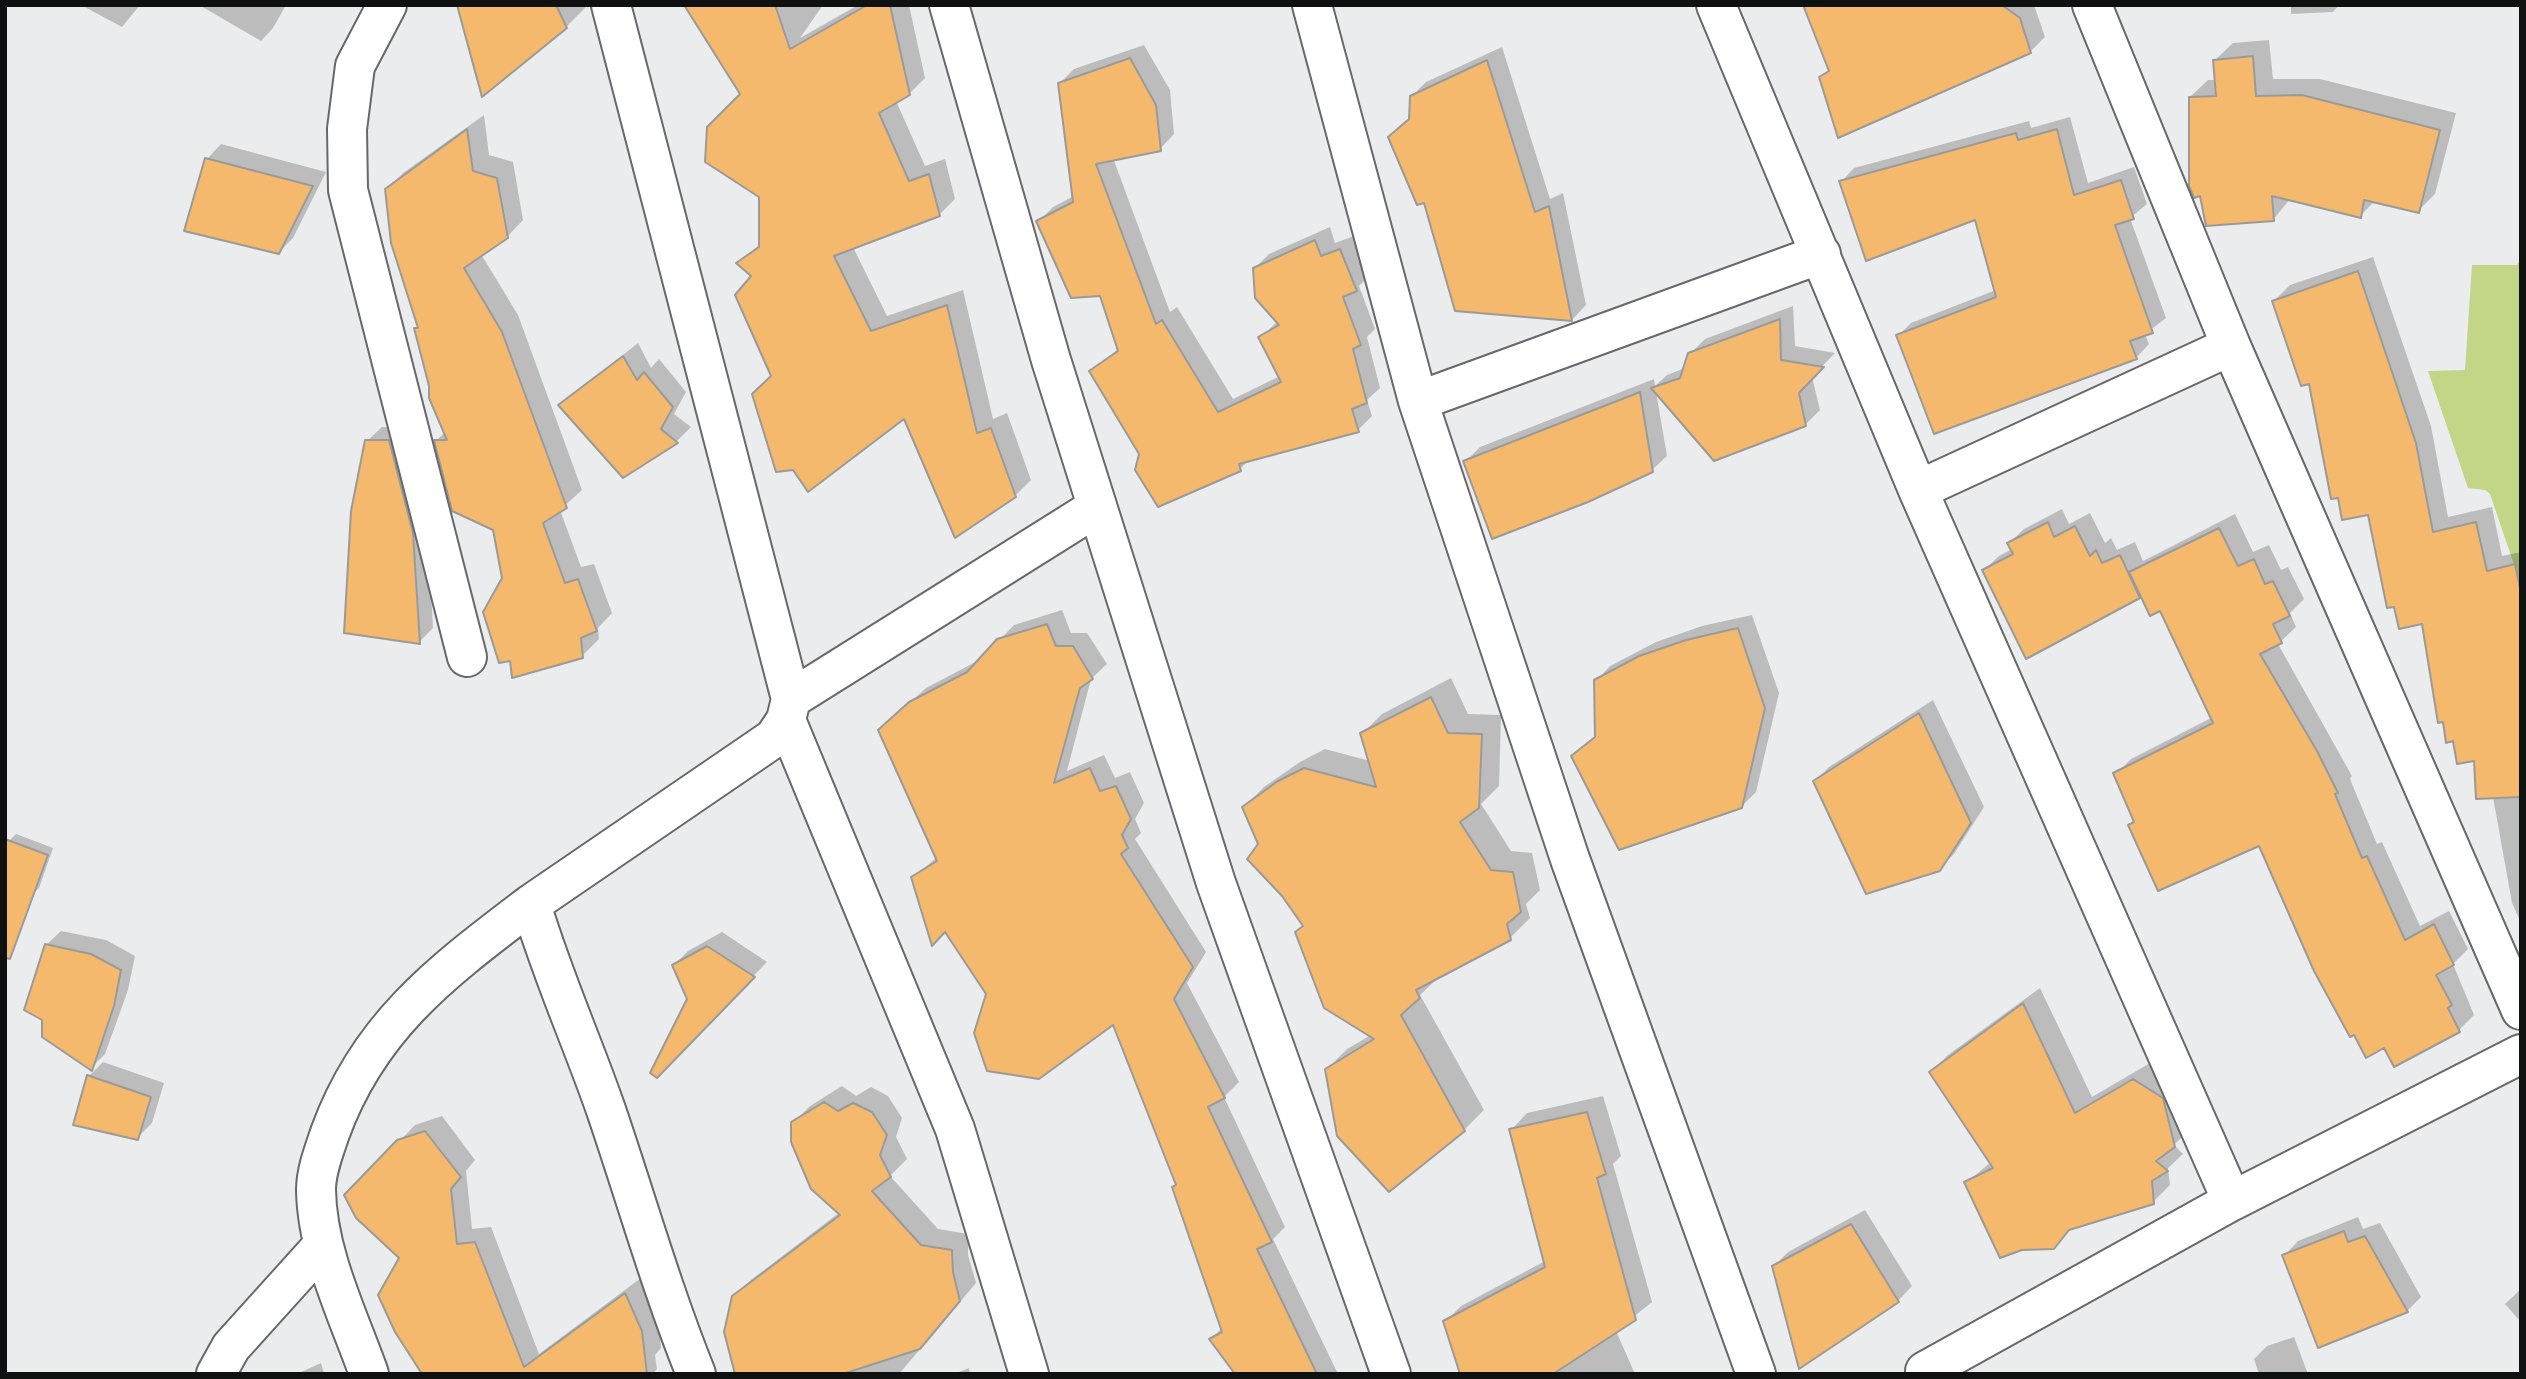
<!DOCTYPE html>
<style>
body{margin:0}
#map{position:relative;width:2526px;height:1379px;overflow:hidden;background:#ebeced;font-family:"Public Sans",sans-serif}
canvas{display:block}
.frame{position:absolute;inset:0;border:7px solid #0f1010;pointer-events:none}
</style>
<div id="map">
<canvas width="2526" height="1379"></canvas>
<div class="frame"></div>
</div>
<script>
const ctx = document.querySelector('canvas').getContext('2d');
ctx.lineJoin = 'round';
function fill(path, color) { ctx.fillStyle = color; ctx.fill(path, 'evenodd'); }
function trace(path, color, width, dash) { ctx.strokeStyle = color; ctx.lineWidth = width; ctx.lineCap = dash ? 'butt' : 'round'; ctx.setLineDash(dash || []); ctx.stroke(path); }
fill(new Path2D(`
 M 2521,259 L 2521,585 L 2490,494 L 2485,490 L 2468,488 L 2428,371 L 2465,370 L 2472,265 L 2517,265 Z`), '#c3d586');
fill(new Path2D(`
 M 81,5 L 140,5 L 122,27 Z
 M 199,5 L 286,5 L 273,28 L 261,41 Z
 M 459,5 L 587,5 L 587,6 L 566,27 Z
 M 686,5 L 823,5 L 800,38 L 858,5 L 909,5 L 925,78 L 909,94 L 896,101 L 925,166 L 945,159 L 955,199 L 939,215 L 853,247 L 887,316 L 963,290 L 993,419 L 1007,413 L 1031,480 L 1015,496 L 905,417 L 773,376 L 754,275 L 739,263 L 761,243 L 760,196 L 742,94 Z
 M 1901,5 L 2034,5 L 2045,37 L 2030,52 L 1821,77 Z
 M 2291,5 L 2339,5 L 2333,12 L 2291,14 Z
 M 2269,40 L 2273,79 L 2320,79 L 2456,113 L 2435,194 L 2418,211 L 2375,201 L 2360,216 L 2290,199 L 2273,220 L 2190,97 L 2208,80 L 2217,80 L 2215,60 L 2233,43 Z
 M 1144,45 L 1170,90 L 1174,134 L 1160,149 L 1113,158 L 1170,312 L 1177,307 L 1233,399 L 1280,376 L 1260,338 L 1278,321 L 1255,268 L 1269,254 L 1330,227 L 1335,243 L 1354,236 L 1370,275 L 1359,286 L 1375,329 L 1367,337 L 1380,388 L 1367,400 L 1372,416 L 1358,430 L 1251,458 L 1240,469 L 1141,454 L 1092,372 L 1119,348 L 1102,294 L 1038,222 L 1053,207 L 1074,196 L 1059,84 L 1074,69 Z
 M 1502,47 L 1550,199 L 1563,193 L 1586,305 L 1572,320 L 1456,309 L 1411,118 L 1412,96 L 1426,82 Z
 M 484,115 L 489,155 L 513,162 L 523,220 L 507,237 L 481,254 L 518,315 L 582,490 L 560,510 L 581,567 L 594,564 L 612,613 L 598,628 L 599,639 L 582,656 L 504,578 L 494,528 L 436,441 L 445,432 L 416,328 L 419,325 L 386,190 L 403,173 Z
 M 2070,117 L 2088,183 L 2134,167 L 2147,204 L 2130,218 L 2166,318 L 2145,334 L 2149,344 L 2136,358 L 1981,417 L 1898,336 L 1911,323 L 1996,290 L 1976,218 L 1841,182 L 1854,168 L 2029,121 L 2031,128 Z
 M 221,144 L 326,172 L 293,238 L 279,252 L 207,159 Z
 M 2373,257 L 2431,426 L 2448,517 L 2492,507 L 2502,556 L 2521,552 L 2521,923 L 2512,903 L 2493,797 L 2476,759 L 2454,739 L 2424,622 L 2369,513 L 2274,301 L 2290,285 Z
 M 1793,306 L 1795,346 L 1835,353 L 1812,377 L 1820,410 L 1805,425 L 1656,392 L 1667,456 L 1652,470 L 1465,462 L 1480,447 L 1654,379 L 1655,386 L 1667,375 L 1685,368 L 1690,354 L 1705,339 Z
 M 638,343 L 651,368 L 659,359 L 686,392 L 674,414 L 691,427 L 677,441 L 624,476 L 560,405 Z
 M 382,427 L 403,427 L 427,518 L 433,628 L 419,642 L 367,441 Z
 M 2062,509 L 2069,524 L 2090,513 L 2105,543 L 2111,538 L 2117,550 L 2135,542 L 2143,561 L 2235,514 L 2253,552 L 2269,545 L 2281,570 L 2288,567 L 2304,599 L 2290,613 L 2296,627 L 2278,644 L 2352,776 L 2350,779 L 2377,844 L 2382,842 L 2420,926 L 2449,911 L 2468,949 L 2453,964 L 2474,1015 L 2459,1030 L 2395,1065 L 2260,844 L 2130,825 L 2135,820 L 2116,774 L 2131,759 L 2213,717 L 2160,608 L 2141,594 L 2139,596 L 1984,570 L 1999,556 L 2012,549 L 2009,543 L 2024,529 Z
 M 1062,610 L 1071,633 L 1087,633 L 1107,664 L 1091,679 L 1067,771 L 1104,755 L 1115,778 L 1130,772 L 1144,803 L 1135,819 L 1141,833 L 1135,839 L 1206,952 L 1187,983 L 1239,1082 L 1224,1097 L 1285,1227 L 1273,1239 L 1338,1374 L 1238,1374 L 1211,1339 L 1223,1327 L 1177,1184 L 1114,1022 L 988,993 L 913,878 L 937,857 L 895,716 L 926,688 L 981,659 L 1014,625 Z
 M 1752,615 L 1779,693 L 1756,792 L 1741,807 L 1573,757 L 1597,735 L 1596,681 L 1610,666 L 1656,642 L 1702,626 Z
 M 1451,678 L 1468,714 L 1501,715 L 1499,786 L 1481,804 L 1511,851 L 1532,853 L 1540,890 L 1526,904 L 1530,918 L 1510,938 L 1439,977 L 1420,995 L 1484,1110 L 1464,1130 L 1327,1069 L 1347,1049 L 1371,1035 L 1305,925 L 1244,807 L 1264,787 L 1300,762 L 1325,749 L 1370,761 L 1362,734 L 1382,714 Z
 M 1933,700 L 1984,807 L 1954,854 L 1939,869 L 1815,781 L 1829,767 Z
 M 16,834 L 53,848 L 39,888 L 32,895 L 9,841 Z
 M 61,931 L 106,940 L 135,956 L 128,990 L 105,1054 L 91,1068 L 46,945 Z
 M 722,932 L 767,962 L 657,1075 L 689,999 L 674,965 L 688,951 Z
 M 2040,988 L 2092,1097 L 2150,1063 L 2191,1128 L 2174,1145 L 2183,1154 L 2168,1168 L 2170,1185 L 2153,1202 L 2073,1227 L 2053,1248 L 1966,1183 L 1991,1162 L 1931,1072 L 1948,1055 Z
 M 103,1062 L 164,1083 L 152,1123 L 137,1138 L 89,1076 Z
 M 842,1086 L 856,1096 L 871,1087 L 888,1096 L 902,1118 L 896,1137 L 907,1159 L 890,1176 L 938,1229 L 968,1234 L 968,1255 L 976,1283 L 899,1374 L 749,1374 L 734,1297 L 751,1280 L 840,1212 L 793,1123 L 810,1106 Z
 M 1603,1096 L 1621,1156 L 1613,1164 L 1652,1302 L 1616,1331 L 1635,1374 L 1461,1374 L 1445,1322 L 1461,1306 L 1545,1261 L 1511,1130 L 1527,1113 Z
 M 442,1116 L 475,1160 L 466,1171 L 472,1229 L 491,1227 L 539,1354 L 641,1278 L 658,1314 L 661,1348 L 655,1355 L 657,1369 L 653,1374 L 424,1374 L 401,1258 L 347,1195 L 415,1125 Z
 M 1865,1210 L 1912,1286 L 1898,1301 L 1774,1266 L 1788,1252 Z
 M 2358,1217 L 2363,1229 L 2380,1223 L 2421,1297 L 2407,1311 L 2284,1256 L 2298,1241 Z
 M 2521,1289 L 2521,1322 L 2505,1304 Z
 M 2294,1337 L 2308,1374 L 2259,1374 L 2254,1359 L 2267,1346 Z
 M 321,1363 L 324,1374 L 297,1374 Z
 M 969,1368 L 970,1374 L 954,1374 Z`), '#0003');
const building = new Path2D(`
 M 457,5 L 556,5 L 567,28 L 482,97 Z
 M 684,5 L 775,5 L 790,49 L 867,5 L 890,5 L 910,95 L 879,113 L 909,181 L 929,174 L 940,216 L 834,256 L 871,331 L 947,305 L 977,433 L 991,428 L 1016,497 L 955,538 L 904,419 L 808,492 L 793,470 L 776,472 L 752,394 L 771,376 L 735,295 L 751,276 L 736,263 L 759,247 L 759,197 L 705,162 L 707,127 L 740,94 Z
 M 1803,5 L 2002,5 L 2020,18 L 2031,53 L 1838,138 L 1819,77 L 1829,71 Z
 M 2253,56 L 2256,96 L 2302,95 L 2440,130 L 2419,213 L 2364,200 L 2361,218 L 2272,196 L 2274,221 L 2206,226 L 2200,196 L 2194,198 L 2189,186 L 2189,97 L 2216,96 L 2213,60 Z
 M 1130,58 L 1156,105 L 1161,151 L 1096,164 L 1156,324 L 1162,320 L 1218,412 L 1281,382 L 1258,337 L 1279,325 L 1255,298 L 1253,268 L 1315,240 L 1321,256 L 1340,249 L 1357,291 L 1343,297 L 1361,345 L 1353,349 L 1367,403 L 1352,409 L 1359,432 L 1239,464 L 1241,471 L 1158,507 L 1135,470 L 1139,454 L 1089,371 L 1118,351 L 1100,296 L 1071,298 L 1036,221 L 1073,202 L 1058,83 Z
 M 1487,60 L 1535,212 L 1549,206 L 1572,321 L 1455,311 L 1424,203 L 1417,205 L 1388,137 L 1409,119 L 1410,96 Z
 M 467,129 L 473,171 L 497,178 L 508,238 L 464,268 L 502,332 L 567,508 L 543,523 L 565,583 L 578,579 L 597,631 L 581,638 L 583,658 L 512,678 L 510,661 L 499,663 L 483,612 L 502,578 L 493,530 L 452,511 L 434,440 L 447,440 L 429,398 L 429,386 L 414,328 L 418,328 L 391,243 L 385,189 Z
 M 2057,129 L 2074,195 L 2121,180 L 2134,219 L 2115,225 L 2153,333 L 2130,341 L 2137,359 L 1934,434 L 1896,335 L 1996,297 L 1975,220 L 1866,261 L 1839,181 L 2016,133 L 2018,140 Z
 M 205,158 L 313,186 L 279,254 L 184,231 Z
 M 2358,271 L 2416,443 L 2433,532 L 2476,522 L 2487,571 L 2515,564 L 2521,592 L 2521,797 L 2476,799 L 2474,761 L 2457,764 L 2453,741 L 2446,743 L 2443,722 L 2438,723 L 2422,624 L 2399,629 L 2394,607 L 2387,608 L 2368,515 L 2342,520 L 2338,498 L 2331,499 L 2309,384 L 2301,386 L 2272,301 Z
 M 1780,319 L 1781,360 L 1824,367 L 1799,393 L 1806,426 L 1714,461 L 1651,388 L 1680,378 L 1688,353 Z
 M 623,356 L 637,380 L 644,372 L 673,407 L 661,429 L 678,443 L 623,478 L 558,405 Z
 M 1640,392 L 1653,472 L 1588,502 L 1492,539 L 1463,461 Z
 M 365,440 L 389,440 L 413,533 L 420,644 L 344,633 L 351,511 Z
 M 2048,522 L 2054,537 L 2075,526 L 2090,556 L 2096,550 L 2102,563 L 2120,555 L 2140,598 L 2026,659 L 1982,570 L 2013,554 L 2007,543 Z
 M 2219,528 L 2238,566 L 2254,559 L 2265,584 L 2273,581 L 2290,616 L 2273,624 L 2282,643 L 2260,654 L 2317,751 L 2338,793 L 2335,794 L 2362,858 L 2367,856 L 2405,940 L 2434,924 L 2454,965 L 2436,975 L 2452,1005 L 2448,1008 L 2460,1032 L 2394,1067 L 2384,1048 L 2366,1058 L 2354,1035 L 2350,1037 L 2314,971 L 2259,846 L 2158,891 L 2128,825 L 2134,822 L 2113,773 L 2213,723 L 2160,611 L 2150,616 L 2129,572 Z
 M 1047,624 L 1056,646 L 1073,646 L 1093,679 L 1080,688 L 1054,783 L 1090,768 L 1100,791 L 1116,786 L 1131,819 L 1122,835 L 1128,848 L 1121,854 L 1193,967 L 1174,999 L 1225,1098 L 1208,1107 L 1272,1242 L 1257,1249 L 1317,1374 L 1235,1374 L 1209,1339 L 1222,1332 L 1172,1187 L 1176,1185 L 1113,1025 L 1039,1079 L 987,1071 L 974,1033 L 986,994 L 945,932 L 932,946 L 911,877 L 937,861 L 878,730 L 909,702 L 967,672 L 997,639 Z
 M 1738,628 L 1765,708 L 1742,808 L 1619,850 L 1571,756 L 1595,737 L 1594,680 L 1639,656 L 1686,640 Z
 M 1431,697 L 1448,733 L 1482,734 L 1479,808 L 1460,822 L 1491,870 L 1513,872 L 1521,912 L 1507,924 L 1511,940 L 1416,990 L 1420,998 L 1401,1015 L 1465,1131 L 1389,1192 L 1337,1136 L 1325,1069 L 1374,1039 L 1324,1008 L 1295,932 L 1303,926 L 1282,896 L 1247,859 L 1258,844 L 1242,807 L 1278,781 L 1304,768 L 1376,787 L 1360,733 Z
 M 1919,713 L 1971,823 L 1940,871 L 1866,894 L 1813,781 Z
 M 5,839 L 48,855 L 10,959 L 5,958 Z
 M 45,944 L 91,954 L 121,970 L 114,1006 L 92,1071 L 42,1037 L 42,1020 L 24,1010 Z
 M 707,946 L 755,977 L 657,1078 L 650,1073 L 687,999 L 672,965 Z
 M 2023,1003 L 2075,1113 L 2133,1079 L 2163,1098 L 2175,1147 L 2156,1161 L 2168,1171 L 2152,1181 L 2154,1204 L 2069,1230 L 2054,1249 L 2022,1250 L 2000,1258 L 1964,1182 L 1993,1168 L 1929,1072 Z
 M 87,1075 L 151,1097 L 138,1140 L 73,1125 Z
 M 824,1102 L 838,1111 L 853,1103 L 872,1112 L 887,1135 L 880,1155 L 891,1177 L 872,1191 L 921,1245 L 952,1250 L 953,1272 L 960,1301 L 920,1349 L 843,1374 L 735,1374 L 724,1332 L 732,1296 L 840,1215 L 811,1189 L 791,1142 L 791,1122 Z
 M 1587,1112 L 1606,1174 L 1597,1178 L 1636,1320 L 1553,1374 L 1460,1374 L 1443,1321 L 1545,1267 L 1509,1129 Z
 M 425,1131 L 461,1177 L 451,1189 L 457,1244 L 475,1242 L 524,1367 L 625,1293 L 642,1331 L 647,1374 L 422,1374 L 395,1332 L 378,1295 L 399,1258 L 356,1218 L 344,1195 L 397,1140 Z
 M 1851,1224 L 1899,1302 L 1799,1369 L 1772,1266 Z
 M 2344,1231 L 2348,1242 L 2365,1236 L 2408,1312 L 2318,1348 L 2282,1255 Z`);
fill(building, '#f4b96c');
trace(building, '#9a9a99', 2);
const minor = new Path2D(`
 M 387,5 L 355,66 L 347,129 L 348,190 L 467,657
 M 949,5 L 1051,360 L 1216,883 L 1391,1374
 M 1312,5 L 1418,401 L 1570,859 L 1756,1374
 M 1716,5 L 1918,490 L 2232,1201
 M 2092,5 L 2231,346 L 2521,1010
 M 1418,401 L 1821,254
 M 1918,490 L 2231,346
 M 791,699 L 1097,507
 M 786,720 L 955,1129 L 1029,1374
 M 531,904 L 774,738 L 786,720 L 791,699 L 611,5
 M 1925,1371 L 2232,1201 L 2521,1054
 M 216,1374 L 231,1347 L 323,1245
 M 369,1374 C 348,1315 317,1253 316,1190 C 316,1171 324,1151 330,1133 C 369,1025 443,971 531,904 C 552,975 582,1041 606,1110 C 636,1198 661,1287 696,1374`);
trace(minor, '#676869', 42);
trace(minor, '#fff', 38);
</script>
